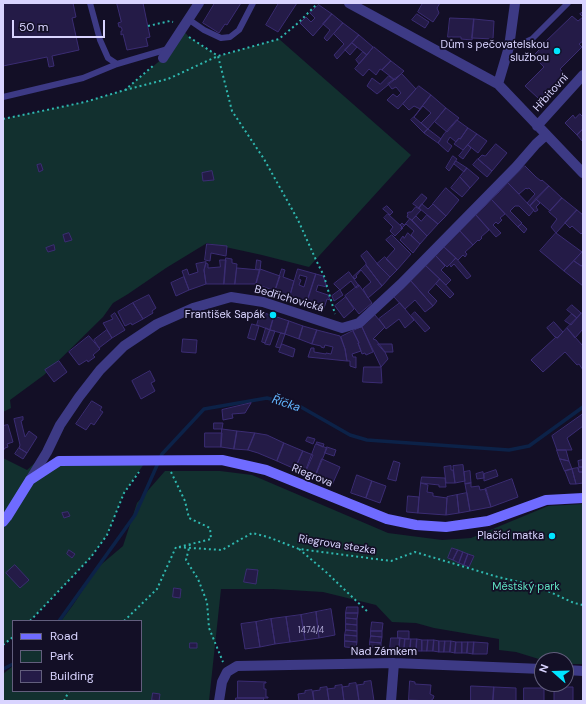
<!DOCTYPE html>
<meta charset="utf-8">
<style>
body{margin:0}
#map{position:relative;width:586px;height:704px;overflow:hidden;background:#130f26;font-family:"DM Sans",sans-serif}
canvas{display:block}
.frame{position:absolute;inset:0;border:4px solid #d9d4ff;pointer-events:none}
.legend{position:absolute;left:12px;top:620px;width:130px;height:72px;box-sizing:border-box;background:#130f26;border:1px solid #625e7d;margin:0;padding:5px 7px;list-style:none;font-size:12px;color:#d9d4ff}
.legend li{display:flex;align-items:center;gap:8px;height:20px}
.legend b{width:20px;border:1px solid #625e7d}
.north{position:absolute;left:534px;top:652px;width:40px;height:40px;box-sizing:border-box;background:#130f26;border:1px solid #625e7d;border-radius:50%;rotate:290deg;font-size:11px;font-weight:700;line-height:16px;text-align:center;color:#d9d4ff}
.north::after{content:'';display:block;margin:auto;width:14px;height:18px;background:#00e5ff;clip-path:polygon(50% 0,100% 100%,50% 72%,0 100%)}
.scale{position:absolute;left:12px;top:20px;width:93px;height:18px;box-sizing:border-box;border:2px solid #d9d4ff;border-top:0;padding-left:5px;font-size:12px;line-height:14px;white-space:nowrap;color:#d9d4ff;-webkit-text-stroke:3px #130f26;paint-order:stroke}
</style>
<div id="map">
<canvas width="586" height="704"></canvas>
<div class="frame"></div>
<ul class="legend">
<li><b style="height:5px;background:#6f6bff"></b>Road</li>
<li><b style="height:11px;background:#12302f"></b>Park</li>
<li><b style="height:11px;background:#241b47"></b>Building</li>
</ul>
<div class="north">N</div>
<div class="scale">50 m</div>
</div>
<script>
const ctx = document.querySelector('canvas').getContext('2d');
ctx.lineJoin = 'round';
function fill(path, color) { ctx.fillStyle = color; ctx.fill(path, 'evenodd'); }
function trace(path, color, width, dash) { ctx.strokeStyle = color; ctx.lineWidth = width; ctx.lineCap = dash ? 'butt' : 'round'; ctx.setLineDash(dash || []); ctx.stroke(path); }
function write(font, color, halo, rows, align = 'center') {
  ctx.font = font + ' "DM Sans",sans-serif'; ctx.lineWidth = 3.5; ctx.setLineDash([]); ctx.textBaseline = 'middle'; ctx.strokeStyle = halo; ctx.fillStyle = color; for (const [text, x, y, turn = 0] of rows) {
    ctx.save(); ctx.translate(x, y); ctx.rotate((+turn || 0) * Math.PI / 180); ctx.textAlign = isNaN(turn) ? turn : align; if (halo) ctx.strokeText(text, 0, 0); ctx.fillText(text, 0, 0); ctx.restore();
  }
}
fill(new Path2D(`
 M 182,29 L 189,37 L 218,56 L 279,39 L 411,155 L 309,267 L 262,255 L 207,243 L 166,268 L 128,294 L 113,303 L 103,317 L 44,375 L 10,400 L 11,408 L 3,412 L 3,119 L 85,102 L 125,90 L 163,58 Z
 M 47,452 L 31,479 L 59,461 L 146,461 L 124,493 L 107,535 L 91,557 L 30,621 L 13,621 L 13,637 L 3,645 L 3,458 L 27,470 Z
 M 165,471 L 220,471 L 252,475 L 388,533 L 442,540 L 471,538 L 548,506 L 583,504 L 583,664 L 566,664 L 566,660 L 542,660 L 516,652 L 499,650 L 499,639 L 434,628 L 416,623 L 392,622 L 376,605 L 323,592 L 273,589 L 221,589 L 209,701 L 3,701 L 3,674 L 13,666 L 13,691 L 141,691 L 141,621 L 61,621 L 73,605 L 97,568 L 123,546 L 137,503 Z`), '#12302f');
trace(new Path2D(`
 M 59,621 L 135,515 L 162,454 L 204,409 L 267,398 L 301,407 L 350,435 L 367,440 L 509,450 L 529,446 L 583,407
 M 3,669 L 13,664`), '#0c2248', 3.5);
const building = new Path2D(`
 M 3,3 L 73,3 L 76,17 L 72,18 L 79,50 L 52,56 L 54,66 L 49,67 L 47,57 L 3,66 Z
 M 117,3 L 143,3 L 150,37 L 146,38 L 148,46 L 127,50 L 123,34 L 121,35 L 121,31 L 122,31 L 122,29 L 121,27 L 119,27 L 118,23 L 121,22 Z
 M 215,3 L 241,3 L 227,25 L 225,24 L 219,33 L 203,23 Z
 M 279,3 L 297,3 L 278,32 L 266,25 Z
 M 423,3 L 440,3 L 437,8 L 439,13 L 433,22 L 418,12 Z
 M 319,5 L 332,14 L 313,36 L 300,23 L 306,17 L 311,22 L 315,18 L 310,13 Z
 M 583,12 L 583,41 L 579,44 L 582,47 L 560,69 L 567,77 L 550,93 L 548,92 L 542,98 L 540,96 L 538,98 L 525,86 L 544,67 L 533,56 L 544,45 L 543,44 L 572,16 L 578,21 L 583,17 L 580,14 Z
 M 332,14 L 343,23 L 327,41 L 324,38 L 330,30 L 323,24 Z
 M 417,14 L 429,22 L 425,28 L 412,20 Z
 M 450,18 L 474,19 L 472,40 L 461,39 L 461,37 L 448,37 Z
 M 474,19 L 494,21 L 493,39 L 472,38 Z
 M 343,23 L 359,35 L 337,59 L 334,55 L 344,44 L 334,34 Z
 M 359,35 L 373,47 L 367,55 L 352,43 Z
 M 352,43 L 357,47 L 350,55 L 345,50 Z
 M 374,47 L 391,61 L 382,70 L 380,69 L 376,75 L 369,69 L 363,76 L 355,69 Z
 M 363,52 L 367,55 L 359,64 L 356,60 Z
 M 391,61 L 404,71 L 395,80 L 382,70 Z
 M 402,74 L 416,89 L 398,109 L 387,100 L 393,94 L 397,97 L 401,93 L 396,87 L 392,89 L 388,84 Z
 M 389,76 L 394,80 L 377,94 L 367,86 L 372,78 L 380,84 Z
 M 419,86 L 431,95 L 420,109 L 414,106 L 409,110 L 403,104 Z
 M 431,95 L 446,108 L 428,129 L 421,123 L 431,113 L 423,106 L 414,117 Z
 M 446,108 L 459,118 L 447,132 L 435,122 Z
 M 580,114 L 583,117 L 583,129 L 577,135 L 565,123 L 573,115 L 575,118 Z
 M 414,117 L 428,129 L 424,133 L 411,120 Z
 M 457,120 L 468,128 L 460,139 L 459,138 L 456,142 L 450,137 L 447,142 L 452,146 L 448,152 L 438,143 L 444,134 Z
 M 468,128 L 477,134 L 463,150 L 454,144 L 459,138 L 460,139 Z
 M 428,129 L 441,139 L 438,143 L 424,133 Z
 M 583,129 L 583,142 L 577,135 Z
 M 477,134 L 487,141 L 478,153 L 468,145 Z
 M 496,144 L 507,153 L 492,171 L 478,159 L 482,155 L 485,156 Z
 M 468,145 L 471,148 L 463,159 L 459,156 Z
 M 453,156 L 457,159 L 449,171 L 446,168 Z
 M 478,159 L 492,171 L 487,177 L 473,165 Z
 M 456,161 L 467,168 L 464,172 L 454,164 Z
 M 41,164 L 43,170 L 39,172 L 37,165 Z
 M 525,166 L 536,177 L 541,181 L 542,180 L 549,186 L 530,206 L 527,203 L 535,194 L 529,188 L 527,189 L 526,188 L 519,194 L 508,183 Z
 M 467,168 L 479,178 L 470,188 L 460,177 Z
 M 212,171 L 214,180 L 203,181 L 202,173 Z
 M 460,177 L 470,188 L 462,197 L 451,188 Z
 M 508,183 L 534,210 L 529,216 L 519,206 L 515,206 L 510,211 L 522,223 L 518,227 L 492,200 Z
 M 549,186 L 562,198 L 550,211 L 536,199 Z
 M 446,188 L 459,200 L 446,216 L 433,204 Z
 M 422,194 L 427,198 L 419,208 L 413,204 Z
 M 562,198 L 577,210 L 556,233 L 551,227 L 557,219 L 549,212 Z
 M 536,199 L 540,203 L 536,207 L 538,210 L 535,212 L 530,206 Z
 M 492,200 L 505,214 L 500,218 L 502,220 L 498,224 L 496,222 L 493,225 L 501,233 L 496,237 L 476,215 Z
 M 422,204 L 428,209 L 433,204 L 446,216 L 438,224 L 419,208 Z
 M 387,206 L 393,212 L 390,215 L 383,209 Z
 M 416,207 L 421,210 L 412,220 L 407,217 L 408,214 L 407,213 L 409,212 L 411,212 Z
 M 577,210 L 583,215 L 583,232 L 581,234 L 572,226 L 570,228 L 565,223 Z
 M 388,214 L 402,227 L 401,229 L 403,228 L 395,236 L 390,231 L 393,227 L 384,218 Z
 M 427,215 L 438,224 L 427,236 L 412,220 L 416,216 L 421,221 Z
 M 476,215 L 489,230 L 481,237 L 482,238 L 479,241 L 478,240 L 473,245 L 460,231 Z
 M 410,219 L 427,236 L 420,244 L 411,235 L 414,231 L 406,224 L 401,229 L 402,227 L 400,225 L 402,223 L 404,225 Z
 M 522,224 L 527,229 L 524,233 L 518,227 Z
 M 460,231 L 473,245 L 465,252 L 467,254 L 465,257 L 463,255 L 458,260 L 444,247 Z
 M 69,233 L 72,240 L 65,242 L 63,235 Z
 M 408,233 L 420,244 L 413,253 L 400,240 L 403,236 L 404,238 Z
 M 556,233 L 582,252 L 564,271 L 540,251 Z
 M 392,235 L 411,254 L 397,270 L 386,259 L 395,249 L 386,240 Z
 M 207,244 L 227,246 L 226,256 L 211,253 L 210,261 L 205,260 Z
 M 54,245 L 55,250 L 48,252 L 46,248 Z
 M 444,247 L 456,258 L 447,267 L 436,256 Z
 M 367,251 L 380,267 L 390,277 L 382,286 L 366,265 L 366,263 L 361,256 Z
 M 583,251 L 583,264 L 581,266 L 574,261 Z
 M 436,256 L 445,266 L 441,270 L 451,280 L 446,285 L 426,266 Z
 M 385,257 L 397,270 L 390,277 L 377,264 Z
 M 226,258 L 232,259 L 232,263 L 237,264 L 235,284 L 224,284 Z
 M 456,258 L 471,276 L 467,279 L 454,264 L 451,267 L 450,265 Z
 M 220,260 L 226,260 L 224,284 L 206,284 L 204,270 L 206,263 L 208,264 L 208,268 L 220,267 Z
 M 257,260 L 261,261 L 260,270 L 256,269 Z
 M 574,261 L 583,267 L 583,286 L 564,271 Z
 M 206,262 L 204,270 L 206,284 L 189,290 L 182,271 L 187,269 L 189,275 L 198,272 L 196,264 Z
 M 366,265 L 382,286 L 368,298 L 363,289 L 371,282 L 361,270 L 356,276 L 357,277 L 355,279 L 353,277 Z
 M 426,266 L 440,279 L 428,292 L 437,301 L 433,306 L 411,281 Z
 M 237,268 L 260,270 L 256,284 L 235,284 Z
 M 260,269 L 280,276 L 275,291 L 256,284 Z
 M 282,269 L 285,270 L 283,277 L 294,281 L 290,296 L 275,291 Z
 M 298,269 L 316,274 L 307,302 L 290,296 ZM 300,275 L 307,277 L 304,287 L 299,285 L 301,280 L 299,279 Z
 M 349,272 L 359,286 L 356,288 L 351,281 L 340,290 L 334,284 Z
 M 316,274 L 323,276 L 327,287 L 318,285 L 316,291 L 328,295 L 330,300 L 327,299 L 324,308 L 307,302 Z
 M 184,277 L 189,290 L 176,296 L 171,283 Z
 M 440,279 L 454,294 L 450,298 L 436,284 Z
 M 411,281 L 433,306 L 425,312 L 415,300 L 405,309 L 394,297 Z
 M 359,285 L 372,303 L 359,314 L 345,296 Z
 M 340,290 L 343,295 L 334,301 L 332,296 Z
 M 149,295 L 156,308 L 152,311 L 153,313 L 143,319 L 133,303 Z
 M 346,297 L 354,309 L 344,318 L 335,306 Z
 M 133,303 L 143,319 L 132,325 L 131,323 L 125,326 L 118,312 Z
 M 400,303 L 414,320 L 405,328 L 399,319 L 386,329 L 379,319 Z
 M 572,305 L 581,313 L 577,318 L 567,310 Z
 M 261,312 L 274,316 L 270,330 L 257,325 Z
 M 415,312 L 430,328 L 425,332 L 411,316 Z
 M 583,312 L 583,329 L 575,338 L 567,328 Z
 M 115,313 L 125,330 L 112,338 L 103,323 L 113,319 L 111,316 Z
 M 572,314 L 577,318 L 571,325 L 565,321 Z
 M 375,315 L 385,327 L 373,339 L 376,340 L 385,352 L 388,359 L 381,367 L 362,327 Z
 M 274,316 L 289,321 L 285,334 L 270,330 Z
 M 289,321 L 303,326 L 299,339 L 285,334 Z
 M 554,322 L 563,332 L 557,338 L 556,337 L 555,337 L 547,328 Z
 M 252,324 L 259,326 L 255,340 L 248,338 Z
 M 303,326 L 317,330 L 312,344 L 299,339 Z
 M 362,327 L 373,352 L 366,355 L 365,353 L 362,354 L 358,343 L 359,343 L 353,331 Z
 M 266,328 L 270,330 L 265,343 L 262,342 Z
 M 567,328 L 583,346 L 583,370 L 579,364 L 577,365 L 565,352 L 543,372 L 531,360 L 556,337 L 557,338 Z
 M 107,330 L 112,338 L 99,348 L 94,340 Z
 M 270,330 L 275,331 L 270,345 L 265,344 Z
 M 317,330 L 340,336 L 345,349 L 347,361 L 308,357 L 311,348 L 314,348 L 314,352 L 326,354 L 326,353 L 331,354 L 333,347 L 325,345 L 324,348 L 321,347 L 321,346 L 312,344 Z
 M 353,331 L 359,343 L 358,343 L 361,351 L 352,354 L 353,357 L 356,357 L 356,368 L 350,366 L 350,361 L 347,361 L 345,349 L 341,337 Z
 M 281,333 L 285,334 L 280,348 L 276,347 Z
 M 89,336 L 100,349 L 93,355 L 95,357 L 88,362 L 87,360 L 79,365 L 69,352 Z
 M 183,339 L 197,340 L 196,353 L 182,352 Z
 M 282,344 L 295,349 L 293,357 L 279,352 Z
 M 378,344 L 392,344 L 393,352 L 385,352 Z
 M 59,361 L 67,372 L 54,382 L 45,370 Z
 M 364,367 L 381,367 L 382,383 L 363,382 Z
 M 150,371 L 155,381 L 151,383 L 155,391 L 141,399 L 132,381 Z
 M 92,401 L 102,407 L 100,410 L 103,412 L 94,425 L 91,423 L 86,430 L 76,424 Z
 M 251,403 L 245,413 L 232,414 L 233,418 L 223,420 L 222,410 Z
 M 583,414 L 583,426 L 567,438 L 572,450 L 557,450 L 552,436 Z
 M 23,417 L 23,420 L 21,421 L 25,437 L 29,431 L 37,437 L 27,453 L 19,448 L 20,445 L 14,419 Z
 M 214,423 L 223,423 L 222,429 L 214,429 Z
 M 8,425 L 13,442 L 7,444 L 8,447 L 5,448 L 3,451 L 3,426 Z
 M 222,429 L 237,431 L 234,449 L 221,447 Z
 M 237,431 L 255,433 L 248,450 L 234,449 Z
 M 205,433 L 222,433 L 221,447 L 205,447 Z
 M 255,433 L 267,435 L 284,443 L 277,461 L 258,453 L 248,450 Z
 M 308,437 L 315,439 L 313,444 L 306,441 Z
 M 317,442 L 324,444 L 323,447 L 317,444 Z
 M 284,443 L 303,451 L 295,469 L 277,461 Z
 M 316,444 L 327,448 L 315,477 L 305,473 Z
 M 327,447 L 336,450 L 334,456 L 325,453 Z
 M 19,448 L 27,453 L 23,459 L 15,454 Z
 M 557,450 L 566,450 L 569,461 L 560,459 Z
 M 303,451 L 313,455 L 305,473 L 295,469 Z
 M 322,459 L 340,467 L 332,485 L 315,477 Z
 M 560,459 L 569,461 L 572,469 L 565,471 Z
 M 583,460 L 583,467 L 579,467 L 578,461 Z
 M 394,461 L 400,463 L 396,481 L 388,479 Z
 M 463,465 L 465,481 L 455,483 L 453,466 Z
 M 451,466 L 451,470 L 453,470 L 455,483 L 446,483 L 444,467 Z
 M 579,467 L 583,467 L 583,472 L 579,472 L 578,468 Z
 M 578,468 L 579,472 L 583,472 L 583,483 L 576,484 L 572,469 Z
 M 572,469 L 576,484 L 570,484 L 565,471 Z
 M 496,470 L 498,476 L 484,481 L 484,474 Z
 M 470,471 L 471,483 L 465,484 L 464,472 Z
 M 483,472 L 484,478 L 477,479 L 476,474 Z
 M 357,475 L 372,481 L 366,498 L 351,493 Z
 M 422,477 L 445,478 L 446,487 L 439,487 L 439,485 L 421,483 Z
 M 512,479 L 518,497 L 491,507 L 485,489 Z
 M 372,481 L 386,486 L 380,503 L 366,498 Z
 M 421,483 L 428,485 L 427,492 L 433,493 L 433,496 L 447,498 L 446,515 L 418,513 Z
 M 471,483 L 471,487 L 479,486 L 480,490 L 486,489 L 491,507 L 470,511 L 465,484 Z
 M 467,493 L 470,511 L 459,513 L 457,495 Z
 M 457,495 L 459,513 L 446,515 L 447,497 Z
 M 408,496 L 419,497 L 418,513 L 407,512 Z
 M 68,512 L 70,516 L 64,518 L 62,513 Z
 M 452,548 L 458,550 L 453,560 L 448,558 Z
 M 69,550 L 75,554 L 72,558 L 67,554 Z
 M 458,550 L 463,552 L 459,563 L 453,560 Z
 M 463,552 L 468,554 L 464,565 L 459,563 Z
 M 468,554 L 474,556 L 469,567 L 464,565 Z
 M 15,565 L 29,580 L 20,588 L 6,573 Z
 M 247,569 L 258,570 L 256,584 L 244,582 Z
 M 174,588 L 181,589 L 180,598 L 173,597 Z
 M 347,607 L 358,607 L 358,613 L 346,613 Z
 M 331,609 L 335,635 L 319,638 L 316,612 Z
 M 316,612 L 319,638 L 305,640 L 301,615 Z
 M 346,613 L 358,613 L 357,619 L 346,618 Z
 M 301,615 L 305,640 L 290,642 L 286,617 Z
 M 286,617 L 290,642 L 275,644 L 271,619 Z
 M 346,618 L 357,619 L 357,625 L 346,624 Z
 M 271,619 L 275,644 L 260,647 L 256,622 Z
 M 256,622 L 260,647 L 245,649 L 241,624 Z
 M 372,622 L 383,623 L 382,631 L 371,631 Z
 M 346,624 L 357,625 L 357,631 L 346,630 Z
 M 346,630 L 357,631 L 357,636 L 345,635 Z
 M 371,631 L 382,631 L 382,637 L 371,636 Z
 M 398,631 L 409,631 L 409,639 L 398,638 Z
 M 345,635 L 357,636 L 357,642 L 345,641 Z
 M 371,636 L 382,637 L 381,643 L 370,642 Z
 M 391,638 L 400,638 L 399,649 L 390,649 Z
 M 400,638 L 405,639 L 404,650 L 399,649 Z
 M 405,639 L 411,639 L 410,650 L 404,650 Z
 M 411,639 L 417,639 L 416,651 L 410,650 Z
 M 417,639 L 422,640 L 422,651 L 416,651 Z
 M 422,640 L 428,640 L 427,651 L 422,651 Z
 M 428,640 L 434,640 L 433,651 L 427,651 Z
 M 434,640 L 439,641 L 439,652 L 433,651 Z
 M 345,641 L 357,642 L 356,648 L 345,647 Z
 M 439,641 L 445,641 L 444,652 L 439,652 Z
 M 445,641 L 451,641 L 450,652 L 444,652 Z
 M 451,641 L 456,642 L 455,653 L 450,652 Z
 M 370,642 L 381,643 L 381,648 L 370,647 Z
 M 456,642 L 462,642 L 462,653 L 455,653 Z
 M 462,642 L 468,642 L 467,653 L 462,653 Z
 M 468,642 L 474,642 L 473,654 L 467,653 Z
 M 474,642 L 488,643 L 487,654 L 473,654 Z
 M 190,643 L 197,643 L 197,648 L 190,648 Z
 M 238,681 L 266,682 L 266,683 L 264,683 L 264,689 L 266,689 L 266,697 L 268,697 L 268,698 L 238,698 Z
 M 371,681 L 374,701 L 359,701 L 357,685 L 364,684 L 364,682 Z
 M 410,681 L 415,682 L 415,684 L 431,685 L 430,694 L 434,696 L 433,699 L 430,701 L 409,700 Z
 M 356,683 L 359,701 L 344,701 L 342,687 L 349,686 L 349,684 Z
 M 342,685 L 344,701 L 329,701 L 327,689 L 335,688 L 335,686 Z
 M 471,686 L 494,687 L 493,701 L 471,701 Z
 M 327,687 L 329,701 L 314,701 L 313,691 L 320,690 L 320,688 Z
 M 494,687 L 516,688 L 516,701 L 493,701 Z
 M 562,687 L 573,687 L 573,701 L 554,701 L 554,689 L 562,689 Z
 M 524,688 L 544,688 L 544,701 L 524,701 Z
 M 312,690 L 314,701 L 299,701 L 298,694 L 305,693 L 305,691 Z
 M 153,693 L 160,694 L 159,701 L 152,700 Z
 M 236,698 L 264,698 L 263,701 L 236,701 Z`);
fill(building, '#241b47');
trace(building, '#3b2d73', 1);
trace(new Path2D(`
 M 148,26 L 170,21 L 173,22
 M 189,37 L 218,56 L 232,111 L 264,159 L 298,220 L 316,260 L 324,276 L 335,314
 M 125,90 L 168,79 L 218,56 L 279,39 L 298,23 L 318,3
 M 3,119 L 85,102 L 125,90 L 154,65
 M 171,472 L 185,501 L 189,518 L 210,528 L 211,539 L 179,547
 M 190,544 L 186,560 L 198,579 L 207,602 L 209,628 L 223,662
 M 299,549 L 326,572 L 369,613
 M 30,621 L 91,557 L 107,535 L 124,493 L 139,472
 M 124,621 L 157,589 L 176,547 L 222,550 L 252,533 L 268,537 L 299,549 L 391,561 L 415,552 L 498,577 L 537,586 L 574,603 L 583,605
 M 3,645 L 13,637
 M 64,701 L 69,691`), '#2fb8b0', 2, [2, 3]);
trace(new Path2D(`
 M 90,3 L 100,40 L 108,58 L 117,64
 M 188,19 L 204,30 L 221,38 L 230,37 L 239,30 L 253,3
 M 509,47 L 517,46 L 532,39 L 568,3
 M 3,97 L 83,78 L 117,64 L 168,49`), '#3d3a85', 6);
trace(new Path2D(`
 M 349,3 L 498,84
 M 515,3 L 509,47 L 498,84 L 583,173
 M 163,58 L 199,3
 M 537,126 L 583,75
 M 30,480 L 47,452 L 60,425 L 79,397 L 100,370 L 124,346 L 157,324 L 193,308 L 231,297 L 263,302 L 342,328 L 359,323 L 401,284 L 516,167 L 536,144 L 546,135
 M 566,670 L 583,671
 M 219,701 L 222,682 L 227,672 L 237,666 L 394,663 L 542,669
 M 391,701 L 394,663`), '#3d3a85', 10);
trace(new Path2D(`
 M 3,522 L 7,517 L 30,480 L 59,461 L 222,460 L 266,470 L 387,519 L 416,525 L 446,527 L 488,521 L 546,500 L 583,498`), '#6f6bff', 10);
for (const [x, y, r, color] of [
 [557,51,4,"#00e5ff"],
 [273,315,4,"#00e5ff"],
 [552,536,4,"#00e5ff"]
]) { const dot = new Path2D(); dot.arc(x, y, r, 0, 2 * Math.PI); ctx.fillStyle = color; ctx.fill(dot); trace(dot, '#130f26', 1.5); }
write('9px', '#aca6d1', null, [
 ["1474/4",311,631]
]);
write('11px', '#d9d4ff', '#130f26', [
 ["Dům s pečovatelskou",549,45],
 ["službou",549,58],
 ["František Sapák",265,315],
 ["Plačící matka",544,536]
], 'right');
write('11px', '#d9d4ff', '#130f26', [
 ["Hřbitovní",551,93,-48],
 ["Bedřichovická",289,299,16],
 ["Riegrova",312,476,22],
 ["Riegrova stezka",337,545,9],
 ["Nad Zámkem",384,652]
]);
write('11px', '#5fe0c0', '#130f26', [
 ["Městský park",526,587]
]);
write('italic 12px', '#62b6ff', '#130f26', [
 ["Říčka",286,404,18]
]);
</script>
